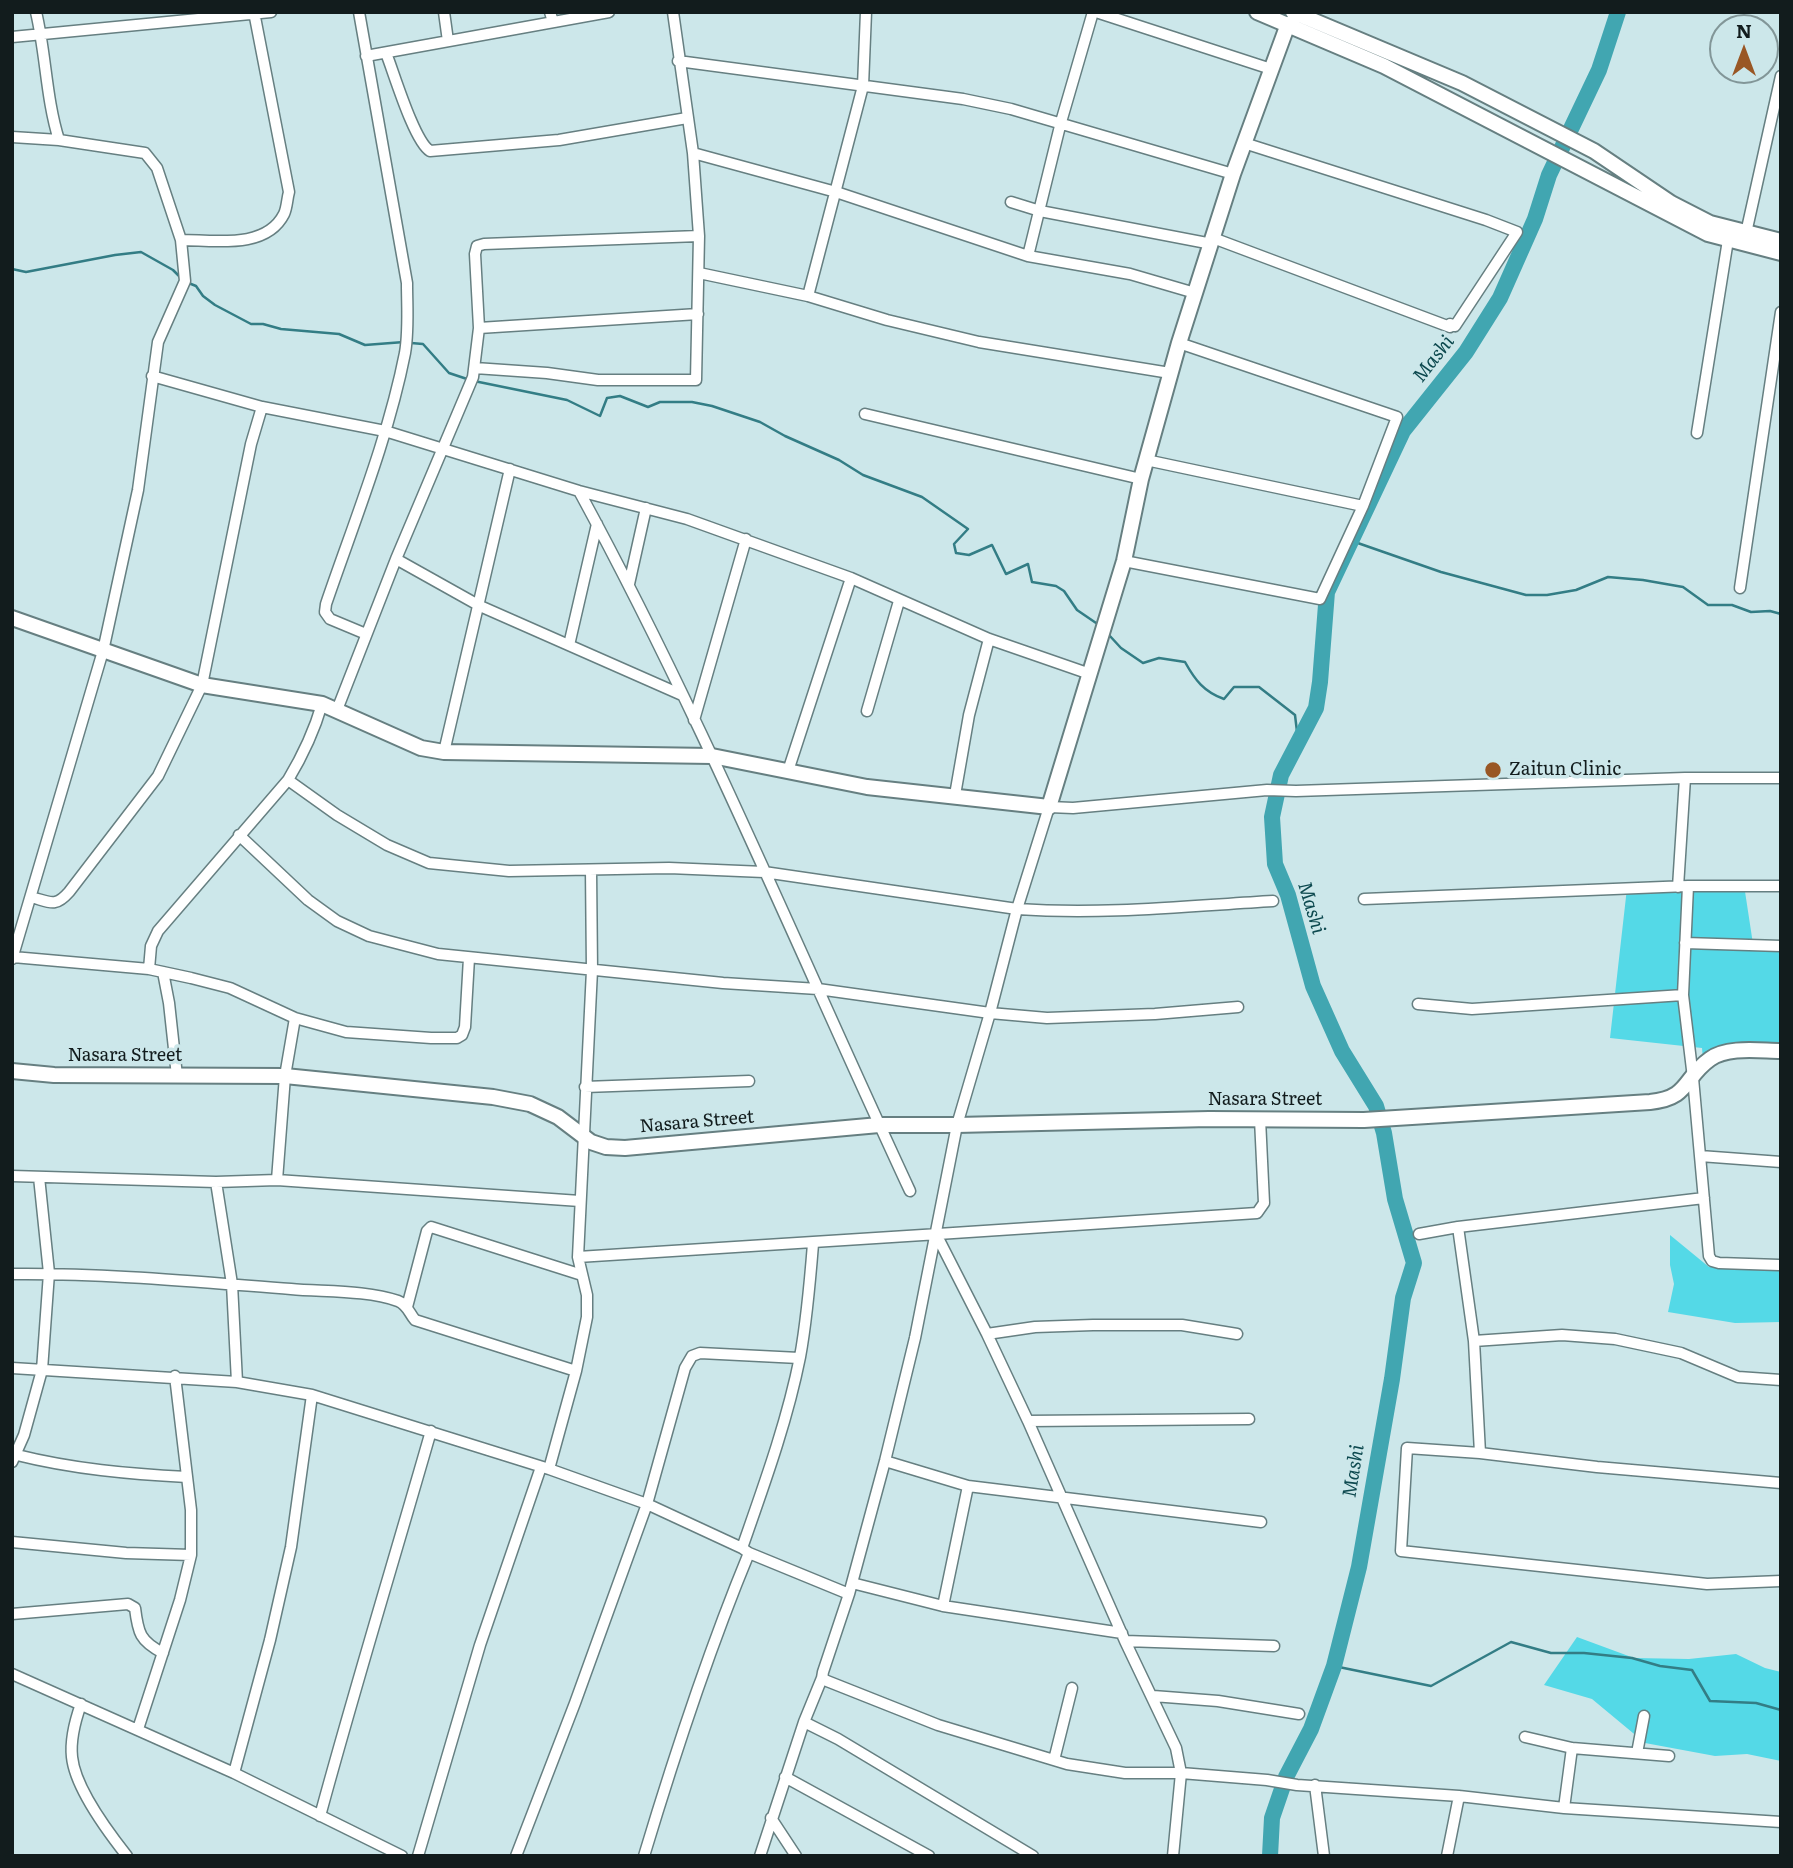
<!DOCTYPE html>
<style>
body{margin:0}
#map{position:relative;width:1793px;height:1868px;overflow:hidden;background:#cce7ea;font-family:Literata,serif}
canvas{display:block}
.frame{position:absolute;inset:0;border:14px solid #121c1d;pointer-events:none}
.north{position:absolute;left:1709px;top:14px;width:70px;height:70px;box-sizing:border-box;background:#cce7ea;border:2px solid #829698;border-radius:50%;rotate:0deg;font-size:19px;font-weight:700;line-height:28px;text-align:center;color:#121c1d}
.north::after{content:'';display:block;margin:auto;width:24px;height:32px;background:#995725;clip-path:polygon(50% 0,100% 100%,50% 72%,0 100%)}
</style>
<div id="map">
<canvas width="1793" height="1868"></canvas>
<div class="frame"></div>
<div class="north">N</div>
</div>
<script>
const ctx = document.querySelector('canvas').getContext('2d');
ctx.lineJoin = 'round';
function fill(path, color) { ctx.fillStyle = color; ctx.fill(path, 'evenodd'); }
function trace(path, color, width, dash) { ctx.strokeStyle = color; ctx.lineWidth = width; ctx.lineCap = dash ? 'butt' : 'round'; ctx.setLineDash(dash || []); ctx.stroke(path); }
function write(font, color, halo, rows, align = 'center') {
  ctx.font = font + ' Literata,serif'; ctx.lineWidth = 7; ctx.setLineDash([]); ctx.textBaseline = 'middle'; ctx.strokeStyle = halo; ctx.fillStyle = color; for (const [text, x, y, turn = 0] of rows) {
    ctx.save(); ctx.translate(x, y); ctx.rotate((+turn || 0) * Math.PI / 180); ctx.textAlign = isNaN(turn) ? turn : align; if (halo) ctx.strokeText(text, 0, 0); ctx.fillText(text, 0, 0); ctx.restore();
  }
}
fill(new Path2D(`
 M 1744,885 L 1753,944 L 1781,948 L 1781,1053 L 1703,1059 L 1702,1048 L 1610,1038 L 1627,888 Z
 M 1670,1235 L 1709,1267 L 1734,1265 L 1781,1269 L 1781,1322 L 1735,1323 L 1668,1312 L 1674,1284 L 1670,1265 Z
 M 1577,1637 L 1634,1658 L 1689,1659 L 1736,1654 L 1765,1668 L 1781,1672 L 1781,1761 L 1747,1754 L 1715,1756 L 1645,1743 L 1592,1699 L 1544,1685 Z`), '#54d9e7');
trace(new Path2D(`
 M 12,269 L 26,272 L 115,255 L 141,252 L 173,270 L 181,278
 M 186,282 L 196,286 L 203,296 L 215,305 L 251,324 L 263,324 L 281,329 L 339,334 L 365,345 L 404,342
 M 411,343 L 423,344 L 449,373 L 467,379
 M 474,381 L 567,400 L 600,416 L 607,398 L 620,396 L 648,407 L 660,402 L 692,402 L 712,406 L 760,422 L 785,436 L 839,460 L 863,475 L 922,497 L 968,529 L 954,544 L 956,553 L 969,555 L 992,545 L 1006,574 L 1028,564 L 1032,582 L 1056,586 L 1064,591 L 1077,610 L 1099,625
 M 1352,541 L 1441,572 L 1526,595 L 1547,595 L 1576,590 L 1608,577 L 1643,580 L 1683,587 L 1708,605 L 1732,605 L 1751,612 L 1770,611 L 1781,614
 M 1109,635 L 1121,648 L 1143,663 L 1159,658 L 1185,662 C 1195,680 1204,692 1224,699 L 1234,687 L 1259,687 L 1295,715 L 1298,740
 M 1334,1666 L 1431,1686 L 1511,1642 L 1551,1653 L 1584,1653 L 1632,1658 L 1660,1666 L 1692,1670 L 1710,1701 L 1756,1703 L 1781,1710`), '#337d85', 2.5);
trace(new Path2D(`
 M 1270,1856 L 1272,1818 L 1286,1777 L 1311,1729 L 1334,1666 L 1359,1567 L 1392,1379 L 1403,1298 L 1414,1263 L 1395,1199 L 1384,1133 L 1376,1106 L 1342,1051 L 1313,986 L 1288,895 L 1275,864 L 1272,817 L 1281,775 L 1316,708 L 1320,682 L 1327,592 L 1403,431 L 1466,352 L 1500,298 L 1535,219 L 1549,175 L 1599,70 L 1618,12`), '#41a6b1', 16);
const street = new Path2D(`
 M 36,12 C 46,54 46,99 59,140
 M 359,12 L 407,283 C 407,306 409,330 405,353 C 388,439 354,522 326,604 L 325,612 L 330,619 L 366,634
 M 444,12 L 448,41
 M 550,12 L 553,22
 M 1096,12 L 1271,69
 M 12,37 L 271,12
 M 386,53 C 394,73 414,141 430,151 L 559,140 L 687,118
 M 366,56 L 609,12
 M 678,61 L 963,99 L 1011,109 L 1233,174
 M 12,137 L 59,140 L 145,153 L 157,168 L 181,240 L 185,281 L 158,342 L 138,490 L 103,651 L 12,959
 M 693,153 L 836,192 L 1028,256 L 1130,274 L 1195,293
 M 1011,202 L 1040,211 L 1212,244
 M 1746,233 L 1781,76
 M 1213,238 L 1450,327 L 1450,324 L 1455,326 L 1517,232 L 1486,220 L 1244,143
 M 181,240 C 213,240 266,250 284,214 C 287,208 287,199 289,192 L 254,12
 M 1028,256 L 1061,122 L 1093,12
 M 699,273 L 808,296 L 887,320 L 979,342 L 1170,373
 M 808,296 L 863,86 L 866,12
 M 479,328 L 698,314
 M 475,368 L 547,373 L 598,380 L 696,380 L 699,236 L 693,153 L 673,12
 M 152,376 L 262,407 L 385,431 L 579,491 L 687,519 L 851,578 L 989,639 L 1090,674
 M 865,414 L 1141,479
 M 1697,433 L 1728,240
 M 1146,460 L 1363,506
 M 579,491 C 702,717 801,957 910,1191
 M 396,559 L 480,606 L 682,695
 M 1124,561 L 1320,599 L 1363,506 L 1397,417 L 1179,343
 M 629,584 L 646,508
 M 1740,588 L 1781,312
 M 569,645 L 597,524
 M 337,710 L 396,559 L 473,377 L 479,328 L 475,254 L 477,246 L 484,244 L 699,236
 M 867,711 L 899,601
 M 694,720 L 746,539
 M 444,752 L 510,469
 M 788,771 L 851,578
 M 288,780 L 337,815 L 387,845 L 429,863 L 509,871 L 669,868 L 764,872 L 1017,909 C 1103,915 1188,906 1273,901
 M 955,795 L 969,715 L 989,639
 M 239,835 L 308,900 L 337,921 L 369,936 L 438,954 L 723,983 L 818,989 L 990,1013 L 1047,1018 L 1155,1014 L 1238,1007
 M 1688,886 L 1683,995 L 1693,1078 L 1709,1256 L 1712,1261 L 1719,1263 L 1779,1265
 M 1678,887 L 1685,778
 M 31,897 C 50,902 55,908 69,892 L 158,776 L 202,685 L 251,444 L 262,407
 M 1364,899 L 1688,886 L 1781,886
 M 1685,943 L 1781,946
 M 13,957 L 149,969 L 191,978 L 230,988 L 295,1018 L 346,1032 L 431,1038 L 457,1038 L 462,1035 L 465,1027 L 469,958
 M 149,969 L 151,946 L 158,931 L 288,780 C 303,755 314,732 322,704
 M 163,972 L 169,1003 L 177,1076
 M 1418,1004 L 1472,1009 L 1683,995
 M 585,1087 L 749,1081
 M 1700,1156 L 1781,1162
 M 12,1176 L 216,1182 L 277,1180 L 580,1201
 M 277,1180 L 285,1076 L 295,1018
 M 216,1182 L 232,1284 L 237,1382
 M 936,1234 L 987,1334 L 1028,1421 L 1125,1641 L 1176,1748 L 1181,1773 L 1173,1856
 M 1419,1234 L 1458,1227
 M 578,1257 C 804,1244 1031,1227 1257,1213 L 1264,1203 L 1260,1119
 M 12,1274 C 105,1273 199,1282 291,1289 C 323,1292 367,1290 398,1301 C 407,1304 409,1313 415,1320 L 576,1371
 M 407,1307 L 427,1231 L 431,1227 L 582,1275
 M 987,1334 L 1035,1327 L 1093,1325 L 1182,1325 L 1237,1334
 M 1474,1341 L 1562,1335 L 1615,1339 L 1681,1353 L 1738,1377 L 1781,1380
 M 12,1368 L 237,1382 L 312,1395 L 549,1469 L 647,1504 L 742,1548 L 749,1553 L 849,1594 L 823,1672 L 822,1678 L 827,1681 L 938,1725 L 1067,1764 L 1125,1773 L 1181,1773 L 1267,1780 L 1297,1785 L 1459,1796 L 1564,1808 L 1781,1822
 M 1028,1421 L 1249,1419
 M 1480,1453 L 1474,1341 L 1458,1227 L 1704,1198
 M 17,1455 C 73,1469 129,1474 187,1477
 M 885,1461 L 968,1486 L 1261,1522
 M 12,1462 L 24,1435 L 42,1370 L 49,1273 L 39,1177
 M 549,1469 L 576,1371 L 587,1317 L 587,1295 L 578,1257 L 592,970 L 591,870
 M 1781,1483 L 1597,1467 L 1480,1453 L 1407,1448 L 1401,1551 L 1707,1584 L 1781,1581
 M 12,1542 L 126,1553 L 191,1555
 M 742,1548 C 764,1485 787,1422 800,1357 C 807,1319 810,1282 813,1244
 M 852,1583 L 943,1606 L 1122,1633
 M 849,1594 L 885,1461 L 915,1338 L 957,1125 L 990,1013 L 1017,909 L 1049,807 L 1073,808 L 1267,790 L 1296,791 L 1685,778 L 1781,778
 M 943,1606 L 968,1486
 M 12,1614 L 128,1604 L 135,1608 C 138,1633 140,1641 163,1653
 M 1125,1641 L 1274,1646
 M 12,1674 L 234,1773 L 402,1856
 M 1153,1696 L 1218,1701 L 1299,1714
 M 81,1704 C 75,1721 70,1739 72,1757 C 75,1787 108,1832 127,1856
 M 804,1722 L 838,1739 L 1033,1856
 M 138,1729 L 180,1600 L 191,1555 L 191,1510 L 175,1376
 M 1525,1737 L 1572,1748 L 1669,1756
 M 1637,1753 L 1644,1716
 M 1054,1760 L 1072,1688
 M 234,1773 L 270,1640 L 291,1547 L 312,1395
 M 785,1777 L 929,1856
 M 1315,1785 L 1324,1856
 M 1564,1808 L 1572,1748
 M 320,1816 C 355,1687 394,1560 431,1431
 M 771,1818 L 796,1856
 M 418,1856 L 480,1645 L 541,1467
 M 516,1856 L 575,1703 L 647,1504 L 685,1368 L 692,1356 L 700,1353 L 799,1358
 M 644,1856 C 675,1753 708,1652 749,1553
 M 760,1856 L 804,1722 L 822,1678
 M 1447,1856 L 1459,1796`);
const secondary = new Path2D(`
 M 1257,12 L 1384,66 L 1708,234 L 1781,253
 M 1293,12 L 1462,83 L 1594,151 L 1671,203 L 1710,223 L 1781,241
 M 12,618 L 202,685 L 322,704 L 421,748 L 444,752 L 712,756 L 867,787 L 1049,807 L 1124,561 L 1141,479 L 1179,343 L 1233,174 L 1288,24
 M 12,1071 L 54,1075 L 285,1076 L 493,1097 L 530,1104 L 558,1117 L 591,1142 L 606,1147 L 625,1148 L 879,1125 L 957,1125 L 1209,1119 L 1364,1120 L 1650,1102 C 1690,1098 1683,1078 1710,1059 C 1728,1046 1760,1051 1781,1051`);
trace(street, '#667f81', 13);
trace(secondary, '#667f81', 18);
trace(street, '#fff', 10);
trace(secondary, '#fff', 14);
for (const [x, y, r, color] of [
 [1493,770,9,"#995725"]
]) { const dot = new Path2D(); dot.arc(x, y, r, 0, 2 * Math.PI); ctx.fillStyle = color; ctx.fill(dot); trace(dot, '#cce7ea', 2.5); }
write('18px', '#121c1d', '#cce7ea', [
 ["Zaitun Clinic",1509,770]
], 'left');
write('18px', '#121c1d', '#cce7ea', [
 ["Nasara Street",125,1056],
 ["Nasara Street",1265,1100],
 ["Nasara Street",697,1122,-5]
]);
write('italic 19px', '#0d494f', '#cce7ea', [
 ["Mashi",1434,359,-52],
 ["Mashi",1311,908,73],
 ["Mashi",1354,1471,-81]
]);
</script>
